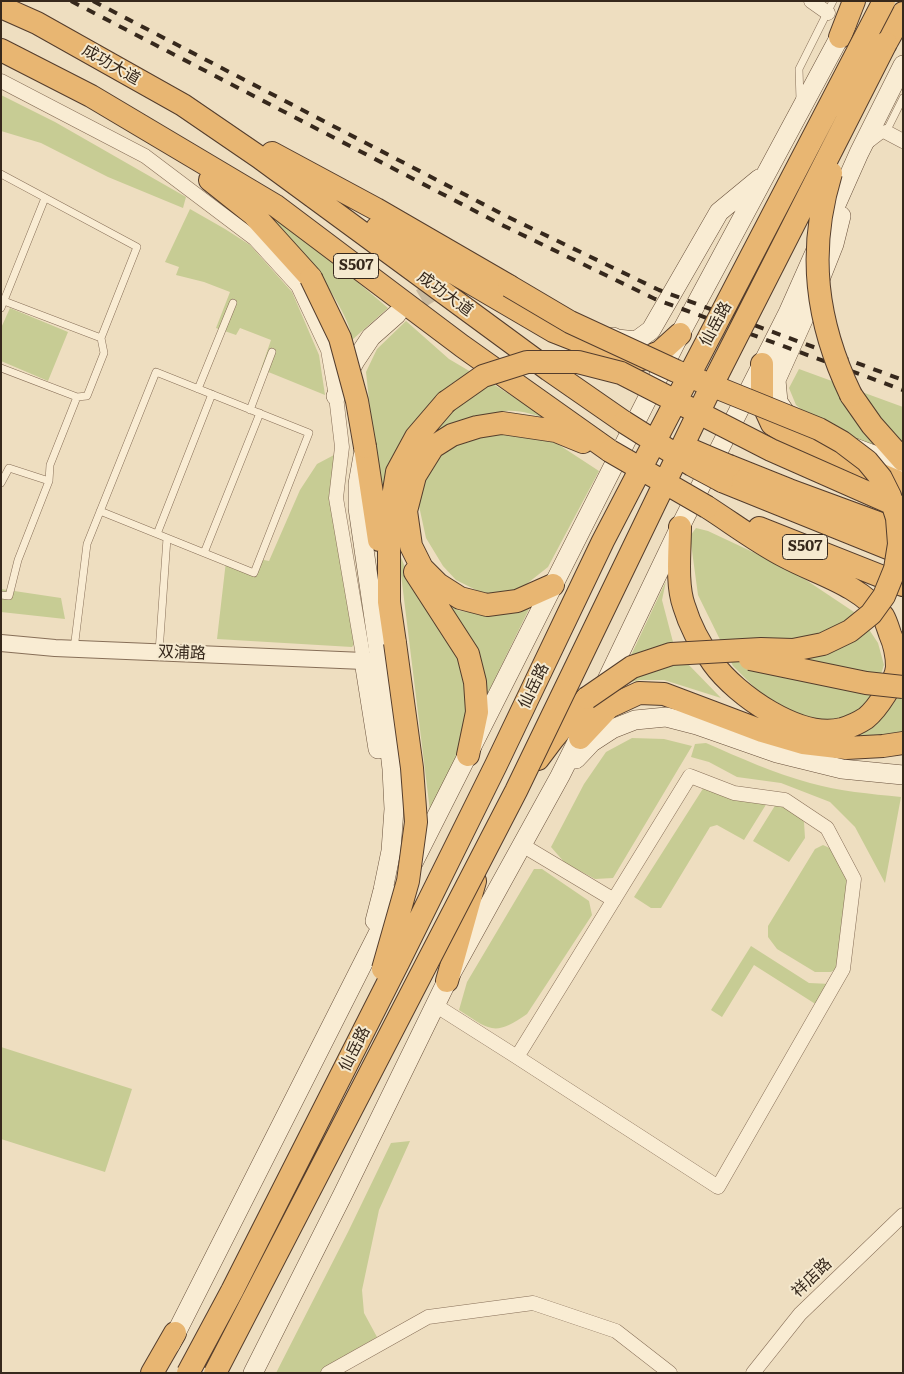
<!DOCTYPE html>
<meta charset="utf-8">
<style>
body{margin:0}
#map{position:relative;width:904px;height:1374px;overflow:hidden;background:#eedec0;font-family:Literata,serif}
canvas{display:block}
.frame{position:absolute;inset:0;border:2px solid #36281c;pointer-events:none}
</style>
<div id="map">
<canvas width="904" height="1374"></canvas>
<div class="frame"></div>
</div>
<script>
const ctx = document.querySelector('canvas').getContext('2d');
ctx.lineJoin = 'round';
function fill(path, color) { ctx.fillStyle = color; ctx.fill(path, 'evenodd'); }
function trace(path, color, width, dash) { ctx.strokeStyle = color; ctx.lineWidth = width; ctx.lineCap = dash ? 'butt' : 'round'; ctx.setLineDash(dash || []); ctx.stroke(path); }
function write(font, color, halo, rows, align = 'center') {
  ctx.font = font + ' Literata,"Noto Sans SC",serif'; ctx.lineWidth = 4; ctx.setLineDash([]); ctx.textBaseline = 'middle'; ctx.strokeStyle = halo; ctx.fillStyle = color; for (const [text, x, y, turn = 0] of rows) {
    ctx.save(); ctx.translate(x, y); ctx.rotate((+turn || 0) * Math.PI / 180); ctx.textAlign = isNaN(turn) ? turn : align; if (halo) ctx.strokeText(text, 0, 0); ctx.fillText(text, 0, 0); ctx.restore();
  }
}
fill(new Path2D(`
 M 1,95 L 55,122 L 186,197 L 183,208 L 108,177 L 41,143 L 1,131 Z
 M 190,209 L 225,229 L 250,245 L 292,292 L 319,355 L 325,395 L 261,369 L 271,340 L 240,328 L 236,335 L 216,328 L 230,292 L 204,282 L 176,275 L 179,267 L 165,262 Z
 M 260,211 L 294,228 L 388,308 L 352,340 C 350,325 344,315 337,302 C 315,263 291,240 260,211 Z
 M 10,308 L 68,332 L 48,381 L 1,361 L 1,328 Z
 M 406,321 L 449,359 L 471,372 L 451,384 L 430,407 L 380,504 L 366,372 L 377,349 Z
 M 799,369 L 903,407 L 903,459 L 813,419 L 796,405 L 789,388 Z
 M 493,384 L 548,419 C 535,415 520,410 506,411 C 478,414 450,429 424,439 L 470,394 Z
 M 494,432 L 553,441 L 599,471 L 548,567 L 519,590 L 502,595 L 480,592 L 456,580 L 443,566 L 426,538 L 419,506 L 423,479 L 442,452 L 462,437 Z
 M 334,455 L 366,628 L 352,647 L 217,639 L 226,561 L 252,570 L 259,559 L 269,561 L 300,490 L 317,464 Z
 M 696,528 L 708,531 L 791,570 L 860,616 L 878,643 L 884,665 L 873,698 L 855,714 L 825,722 L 796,714 L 759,692 L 733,666 L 698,595 L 690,536 Z
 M 398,550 L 409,577 L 430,596 L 460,611 L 491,614 L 530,607 L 430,811 Z
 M 666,581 L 662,600 L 673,642 L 687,663 L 721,698 L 664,680 L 640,680 L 617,685 Z
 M 1,589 L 61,598 L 65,619 L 1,612 Z
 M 903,686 L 903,733 L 881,737 L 849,738 C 873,725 892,713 903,686 Z
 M 632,738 L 664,739 L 692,746 L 613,878 L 595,879 L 565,863 L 551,847 L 584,784 L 606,752 Z
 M 706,743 C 740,758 774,773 810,783 C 839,791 870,794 901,797 L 885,883 L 855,827 L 830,802 L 781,783 L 737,777 L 709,762 L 691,757 L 695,744 Z
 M 704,787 L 767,803 L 744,840 L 717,825 L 710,827 L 661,908 L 651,908 L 634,897 Z
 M 776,804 L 798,813 L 804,822 L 805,838 L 789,862 L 753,841 Z
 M 823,845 L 834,850 L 851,880 L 838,968 L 831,972 L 815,972 L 777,949 L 768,937 L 768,926 L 815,849 Z
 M 534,869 L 542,869 L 589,901 L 592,915 L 527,1014 C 494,1037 490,1030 459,1010 L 467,982 Z
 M 751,946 L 809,983 L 831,984 L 817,1005 L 754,965 L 722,1017 L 711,1010 Z
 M 1,1047 L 132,1089 L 105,1172 L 1,1139 Z
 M 410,1141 L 379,1210 L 362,1290 L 364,1313 L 377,1337 L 325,1367 L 321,1373 L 276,1373 L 348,1232 L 391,1143 Z`), '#c7cc94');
trace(new Path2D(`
 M 397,313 L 448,282`), '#c9ba9f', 19, [19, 9]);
const service = new Path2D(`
 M 800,100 L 799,69 L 833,1
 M 869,145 L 886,132 L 903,98
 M 1,174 L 137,247 L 101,338 L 104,353 L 87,396 L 77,397 L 50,465 L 49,481 L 9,468 L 1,483
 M 4,301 L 101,338
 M 1,308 L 45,198
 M 1,368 L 77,397
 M 198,389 L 233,303
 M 250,410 L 272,352
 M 157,534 L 212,394
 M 204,553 L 260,413
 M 1,595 L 9,596 L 18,560 L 49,481
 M 74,649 L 87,544 L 156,372 L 309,433 L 254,573 L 100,511
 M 159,652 L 167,538`);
const minor = new Path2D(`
 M 811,1 L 828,13
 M 1,81 L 145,156 L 255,239 L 298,286 L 328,350 L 336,396 L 342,447 L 336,498 L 364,661
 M 886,132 L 903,141
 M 522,845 L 614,900
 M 435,1005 L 517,1057 L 690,776 L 734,793 L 785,800 L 827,828 L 854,879 L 843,969 L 718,1187 L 517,1057
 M 328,1373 L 428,1317 L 533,1303 L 616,1331 L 670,1373
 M 753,1373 L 800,1314 L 903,1215`);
const tertiary = new Path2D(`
 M 1,643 L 55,648 L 364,661`);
const secondary = new Path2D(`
 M 613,337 L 617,339 L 636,341 L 651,330 L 719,212 L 759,179
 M 336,396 L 355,361 L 371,337 L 397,314
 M 791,421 L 778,402 L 776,380 L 811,302 L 834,244 L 841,216
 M 855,448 L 903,466
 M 363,456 L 358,484 L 358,508 L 378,646 L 392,769 L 394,809 L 391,851 L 383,890 L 375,921
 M 364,661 L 378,749
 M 603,688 L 680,527 L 788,313 L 859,153 L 903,65
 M 576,759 L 592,742 L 612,729 L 635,720 L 666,717 L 697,725 L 777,753 L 842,769 L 903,775
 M 413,863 L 680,334 L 846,25
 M 170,1345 L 398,894
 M 253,1373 L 343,1194 L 447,981 L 560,776 L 586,724`);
const trunk = new Path2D(`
 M 1,7 L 37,23 L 183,105 L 259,157 L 549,370 L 624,422
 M 840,37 L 854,1
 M 886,43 L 903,13
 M 1,50 L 91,96 L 276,206 L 462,346 L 610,451
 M 272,153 L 376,209 L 509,286
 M 210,180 L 254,215 L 311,278
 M 377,228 L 553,331 L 609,353 L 642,359 L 660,352 L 680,334
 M 762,364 L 762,402 L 772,424 L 792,437 L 903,484
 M 851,395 L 872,425 L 903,460
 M 365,447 L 379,540
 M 729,466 L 789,490 L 903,532
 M 722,481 L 903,554
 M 396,511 L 397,472
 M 680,527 C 680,550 676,584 684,606 C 690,626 701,646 713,663 C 736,695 800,740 842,729 C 849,727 860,722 866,718 C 877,709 896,681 897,667 C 897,657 894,643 890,634 C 888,628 886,621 883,616 C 859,584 817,574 784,556 C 757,542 732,523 707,507
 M 759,528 L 903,585
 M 415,572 L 468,654 L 475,682 L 477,712 L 468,755
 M 553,585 L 517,601 L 487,605 L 460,598 L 438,584 L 422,568 L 411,546 L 406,511 L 415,476 L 433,447 L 452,435 L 477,427 L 502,423 L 556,431 L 583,442
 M 395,643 L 389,602 L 389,522 L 397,472 L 416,437 L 446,402
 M 580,738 L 609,707 L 639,693 L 664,694 L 762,731 L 803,743 L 846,748 L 883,746 L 903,743
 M 538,759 L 553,739 L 587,698
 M 447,981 L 475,881
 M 152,1373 L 175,1333`);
trace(service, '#876f58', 8);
trace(minor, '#876f58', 15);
trace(tertiary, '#876f58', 18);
trace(secondary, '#68503b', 20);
trace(trunk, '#543d2c', 24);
trace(service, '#f9ecd3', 7);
trace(minor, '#f9ecd3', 14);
trace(tertiary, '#f9ecd3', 16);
trace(secondary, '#f9ecd3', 19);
trace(trunk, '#e8b672', 22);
trace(new Path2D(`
 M 71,1 L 502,225 L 655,299 L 903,390
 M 93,1 L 506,216 L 659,290 L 903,380`), '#36281c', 4, [9, 9]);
const trunkBridge = new Path2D(`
 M 831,173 C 807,252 816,322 851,395
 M 311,278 L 340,338 L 357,401 L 365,447
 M 509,286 L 570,322 L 676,371 L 819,429 L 842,442 L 867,461 L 881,478 L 890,496 L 897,518 L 899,544 L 895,569 L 884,596 L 871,614 L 850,631 L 823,644 L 793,650 L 761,649 L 671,654 L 632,667 L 587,698
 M 446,402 L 483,376 L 527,362 L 578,362 L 621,373 L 771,450 L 900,507
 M 624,422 L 692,465 L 722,481
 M 689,449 L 729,466
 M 610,451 L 707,507
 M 750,659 L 866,683 L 903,687
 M 383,969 L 408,881 L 416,822 L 412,768 L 395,643
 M 188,1373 L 232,1291 L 399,961 L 496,765 L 603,541 L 884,1
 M 215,1373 L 516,791 L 710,389 L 886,43`);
trace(trunkBridge, '#543d2c', 24, []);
trace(trunkBridge, '#e8b672', 22);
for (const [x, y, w] of [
 [356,266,45],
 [805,547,45]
]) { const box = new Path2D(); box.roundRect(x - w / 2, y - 12.5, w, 25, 4); ctx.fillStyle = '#f5e9cf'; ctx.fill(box); trace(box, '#36281c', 1); }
write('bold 15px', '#36281c', null, [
 ["S507",356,266],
 ["S507",805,547]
]);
write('16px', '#36281c', '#f5e9cf', [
 ["成功大道",111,65,30],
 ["成功大道",445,294,36],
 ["仙岳路",716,324,-62],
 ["双浦路",182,653,2],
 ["仙岳路",534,686,-64],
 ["仙岳路",355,1049,-63],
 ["祥店路",812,1278,-44]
]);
</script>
